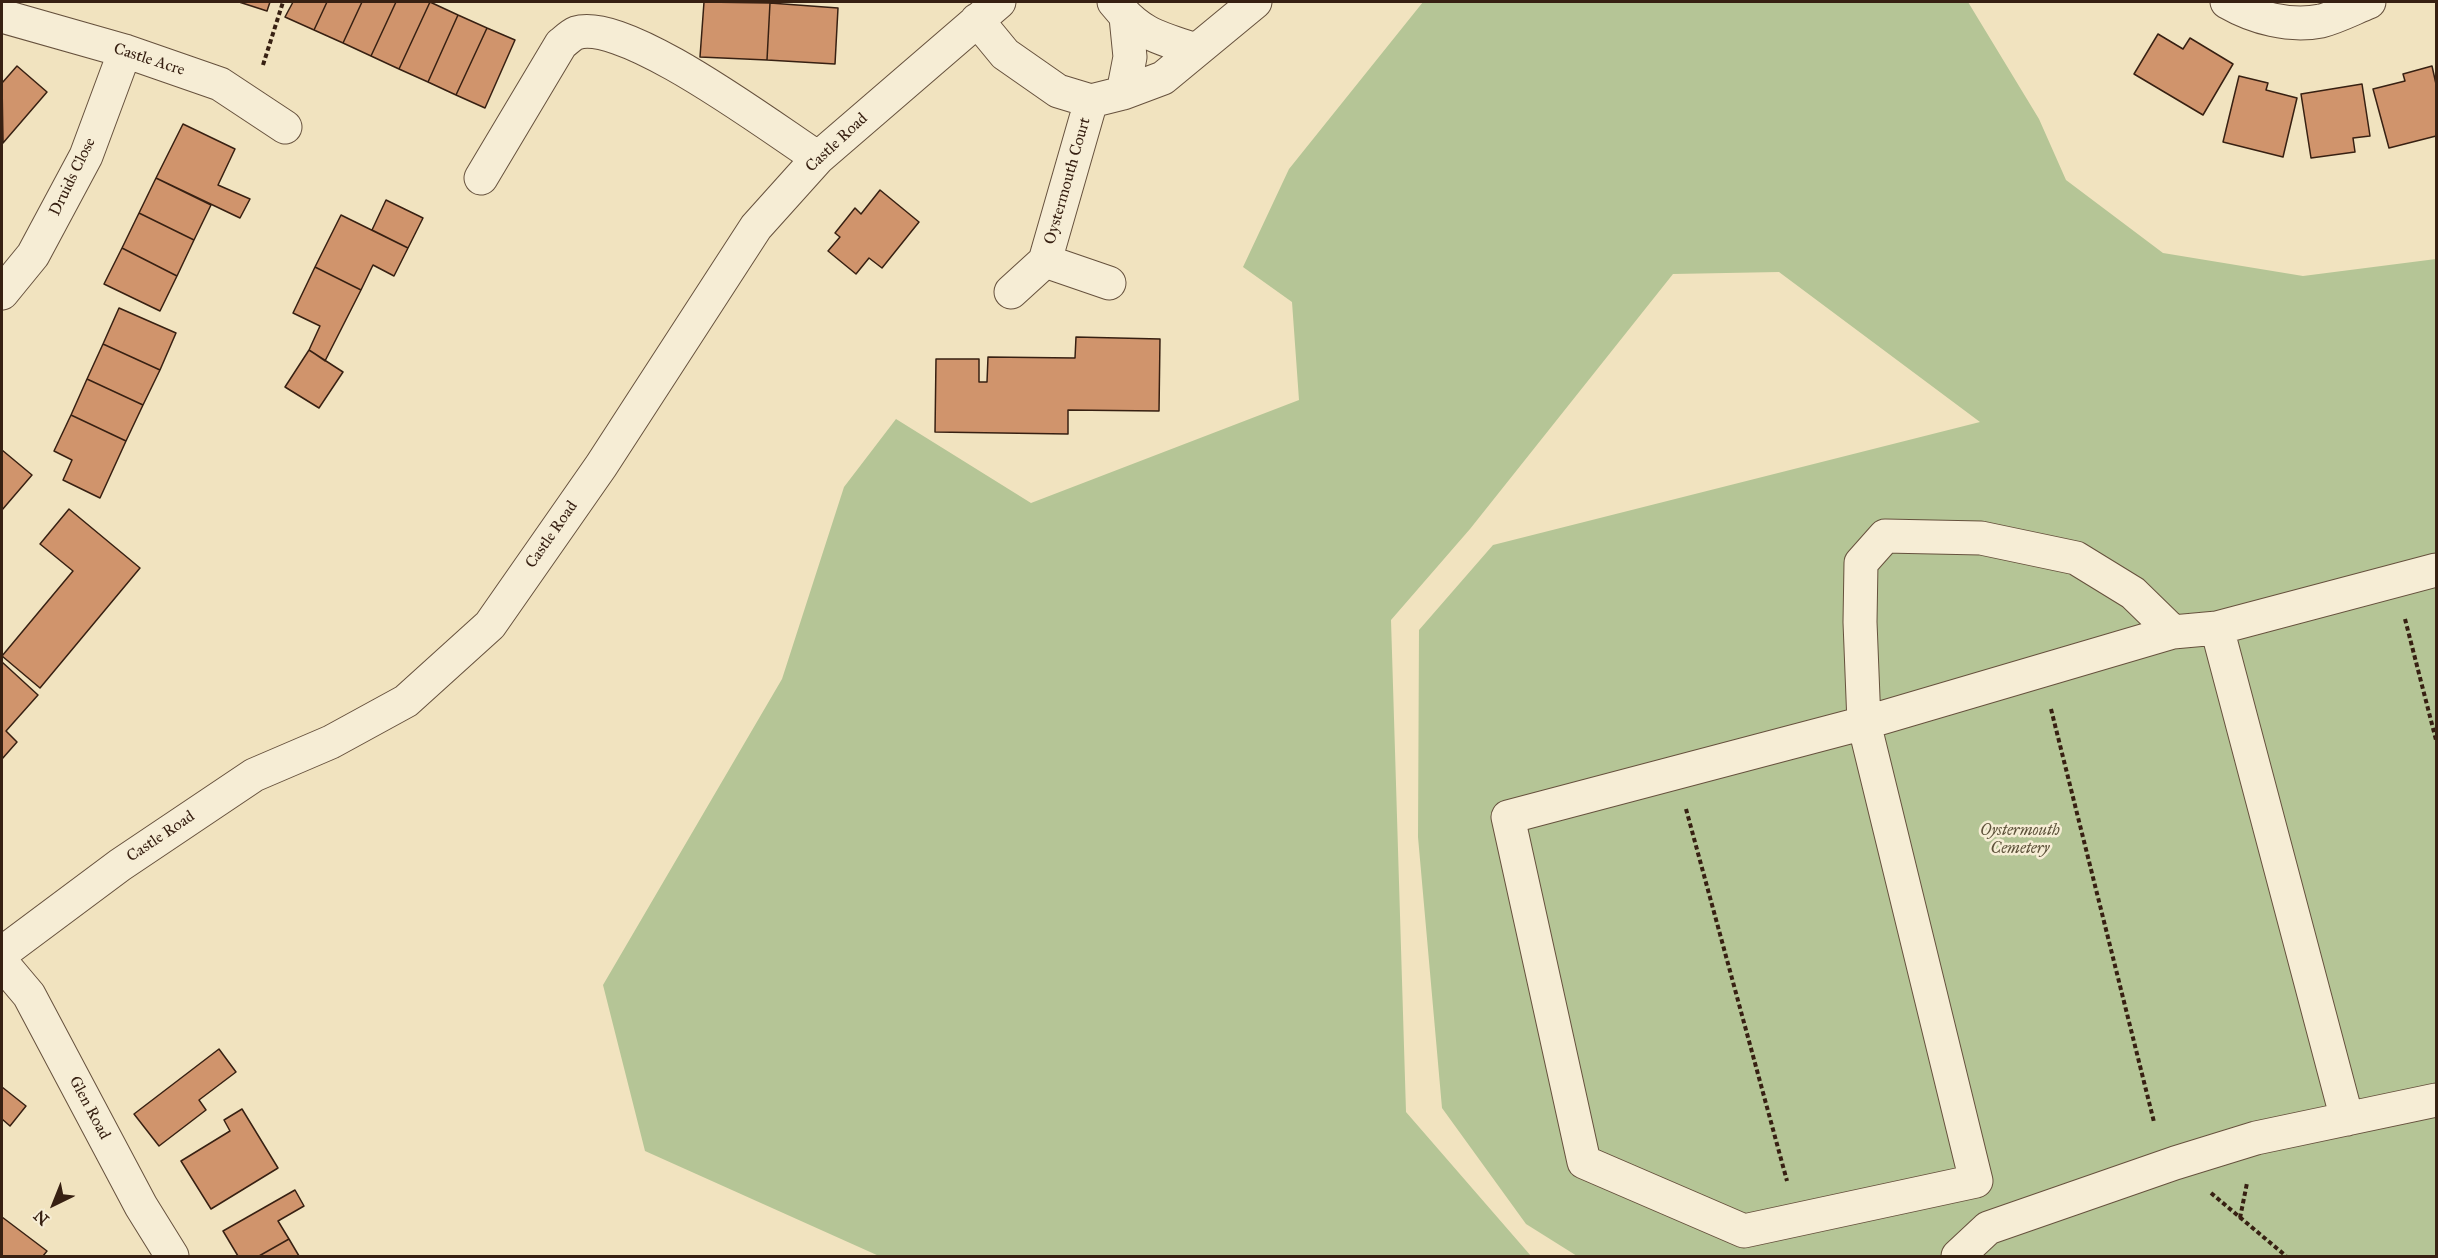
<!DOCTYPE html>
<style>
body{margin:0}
#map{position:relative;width:2438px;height:1258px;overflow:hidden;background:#f1e3bf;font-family:"IM FELL Great Primer",serif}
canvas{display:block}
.frame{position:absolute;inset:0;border:3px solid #372012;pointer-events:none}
.north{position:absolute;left:24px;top:1174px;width:60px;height:60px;-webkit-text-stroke:4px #f6edd5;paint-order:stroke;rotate:223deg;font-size:16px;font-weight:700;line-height:24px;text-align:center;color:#372012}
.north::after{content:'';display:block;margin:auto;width:21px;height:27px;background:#372012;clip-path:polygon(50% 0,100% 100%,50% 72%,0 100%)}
</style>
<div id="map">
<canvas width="2438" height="1258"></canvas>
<div class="frame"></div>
<div class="north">N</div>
</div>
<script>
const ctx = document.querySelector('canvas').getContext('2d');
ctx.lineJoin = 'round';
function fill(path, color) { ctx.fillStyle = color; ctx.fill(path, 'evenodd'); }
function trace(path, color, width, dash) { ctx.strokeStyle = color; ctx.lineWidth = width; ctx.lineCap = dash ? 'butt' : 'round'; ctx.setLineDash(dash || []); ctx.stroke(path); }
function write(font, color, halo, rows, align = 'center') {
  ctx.font = font + ' "IM FELL Great Primer",serif'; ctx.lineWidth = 5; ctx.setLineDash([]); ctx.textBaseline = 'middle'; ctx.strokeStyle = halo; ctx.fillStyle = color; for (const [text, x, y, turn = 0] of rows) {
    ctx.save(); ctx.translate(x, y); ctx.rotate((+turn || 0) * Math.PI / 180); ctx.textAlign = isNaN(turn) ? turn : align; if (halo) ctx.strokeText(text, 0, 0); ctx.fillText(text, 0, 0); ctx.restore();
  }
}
fill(new Path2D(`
 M 1423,2 L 1968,2 L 2039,119 L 2066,180 L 2163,253 L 2303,276 L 2436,259 L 2436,1256 L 1577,1256 L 1526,1224 L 1442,1108 L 1418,837 L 1419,630 L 1493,545 L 1980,422 L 1779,272 L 1673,274 L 1470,529 L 1391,620 L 1406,1112 L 1531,1256 L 879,1256 L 645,1151 L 603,985 L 782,679 L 844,487 L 896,419 L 1031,503 L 1299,400 L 1292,302 L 1243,267 L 1289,169 Z`), '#b5c596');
const building = new Path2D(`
 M 239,2 L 270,2 L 267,11 Z
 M 293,2 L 327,2 L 314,30 L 285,17 Z
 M 327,2 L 362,2 L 343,43 L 314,30 Z
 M 362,2 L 396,2 L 371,56 L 343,43 Z
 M 396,2 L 430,2 L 399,69 L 371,56 Z
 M 430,2 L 458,15 L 428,82 L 399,69 Z
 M 704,2 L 770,3 L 767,60 L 700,57 Z
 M 770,3 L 838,8 L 835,64 L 767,60 Z
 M 458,15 L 487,28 L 456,95 L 428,82 Z
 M 487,28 L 515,40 L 485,108 L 456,95 Z
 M 2158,34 L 2183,49 L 2190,38 L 2233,64 L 2203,115 L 2134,74 Z
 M 17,66 L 47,92 L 3,143 L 2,83 Z
 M 2432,66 L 2436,84 L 2436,136 L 2389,148 L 2373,89 L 2405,81 L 2403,74 Z
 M 2239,76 L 2268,83 L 2266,90 L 2297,98 L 2283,157 L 2223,142 Z
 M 2362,84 L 2370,136 L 2353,138 L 2355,152 L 2311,158 L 2301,94 Z
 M 183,124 L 235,149 L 218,185 L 250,199 L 240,218 L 156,178 Z
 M 156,178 L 211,205 L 194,240 L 139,213 Z
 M 880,190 L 919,222 L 882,268 L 869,258 L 856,274 L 828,251 L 840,237 L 835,233 L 855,208 L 861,214 Z
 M 386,200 L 423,218 L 408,248 L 372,230 Z
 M 139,213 L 194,240 L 177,276 L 122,248 Z
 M 341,215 L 408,248 L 394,276 L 373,265 L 361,290 L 315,267 Z
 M 122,248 L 177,276 L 160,311 L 104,284 Z
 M 315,267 L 361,290 L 325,361 L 309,350 L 320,326 L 293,313 Z
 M 119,308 L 176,333 L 160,370 L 103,344 Z
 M 1076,337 L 1160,339 L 1159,411 L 1068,410 L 1068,434 L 935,432 L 936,359 L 979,359 L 979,382 L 987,382 L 988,357 L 1075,358 Z
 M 103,344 L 160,370 L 143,405 L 87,379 Z
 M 309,350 L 343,372 L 319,408 L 285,387 Z
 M 87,379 L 143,405 L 126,441 L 71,415 Z
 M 71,415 L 126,441 L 100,498 L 63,480 L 72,460 L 54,451 Z
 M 2,450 L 32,475 L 2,510 Z
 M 69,509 L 140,568 L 40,688 L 2,656 L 73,571 L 40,544 Z
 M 2,662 L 38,695 L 6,731 L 17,742 L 2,759 Z
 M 219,1049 L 236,1072 L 199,1100 L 206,1110 L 159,1146 L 134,1114 Z
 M 2,1087 L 26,1106 L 10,1126 L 2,1119 Z
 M 242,1109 L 278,1168 L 211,1209 L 181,1161 L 230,1131 L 224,1120 Z
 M 295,1190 L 304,1206 L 278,1221 L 289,1239 L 259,1256 L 238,1256 L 223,1231 Z
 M 2,1217 L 47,1251 L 43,1256 L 2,1256 Z
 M 289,1239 L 299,1256 L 259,1256 Z`);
fill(building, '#d0946c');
trace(building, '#372012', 1.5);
const minor = new Path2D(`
 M 1114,2 C 1139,34 1159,38 1196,50
 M 2227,2 C 2255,18 2289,27 2321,21 C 2337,17 2354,8 2369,2
 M 2,16 L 125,51 L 220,84 L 285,127
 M 977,20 L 1005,54 L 1058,91 L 1091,101 L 1123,93 L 1163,78 L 1255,2
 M 1123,93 L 1130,57 L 1126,17
 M 481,178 L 561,44 C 565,41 571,35 576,33 C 625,17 773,129 818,158
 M 1045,261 L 1109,283
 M 1011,292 L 1045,261 L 1091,101
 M 2,293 L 33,255 L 86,156 L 125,51
 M 2217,628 L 2347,1119
 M 2173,632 L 2133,593 L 2076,558 L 1981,538 L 1885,536 L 1861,563 L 1860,622 L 1864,723 L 1976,1181 L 1744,1231 L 1584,1162 L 1508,817 L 1864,723 L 2173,632 L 2217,628 L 2436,570
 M 2,953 L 120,865 L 254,775 L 331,742 L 406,701 L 490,625 L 601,466 L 756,227 L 818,158 L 999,2
 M 2,963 L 29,995 L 141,1206 L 172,1256
 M 1958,1256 L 1988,1228 L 2175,1163 L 2256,1138 L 2436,1100`);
trace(minor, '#66513d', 35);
trace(new Path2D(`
 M 263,65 L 283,2
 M 2405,619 L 2436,740
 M 2051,709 L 2154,1122
 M 1686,809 L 1787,1181
 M 2211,1193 L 2286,1256
 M 2240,1218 L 2247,1183`), '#372012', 4, [4.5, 3]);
trace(minor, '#f6edd5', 33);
write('16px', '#372012', '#f6edd5', [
 ["Castle Acre",149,60,18],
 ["Castle Road",837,143,-43],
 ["Druids Close",73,177,-64],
 ["Oystermouth Court",1068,181,-74],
 ["Castle Road",552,535,-55],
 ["Castle Road",161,837,-34],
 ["Glen Road",89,1108,62]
]);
write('italic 16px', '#5d523a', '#f6edd5', [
 ["Oystermouth",2020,831],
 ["Cemetery",2020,849]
]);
</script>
